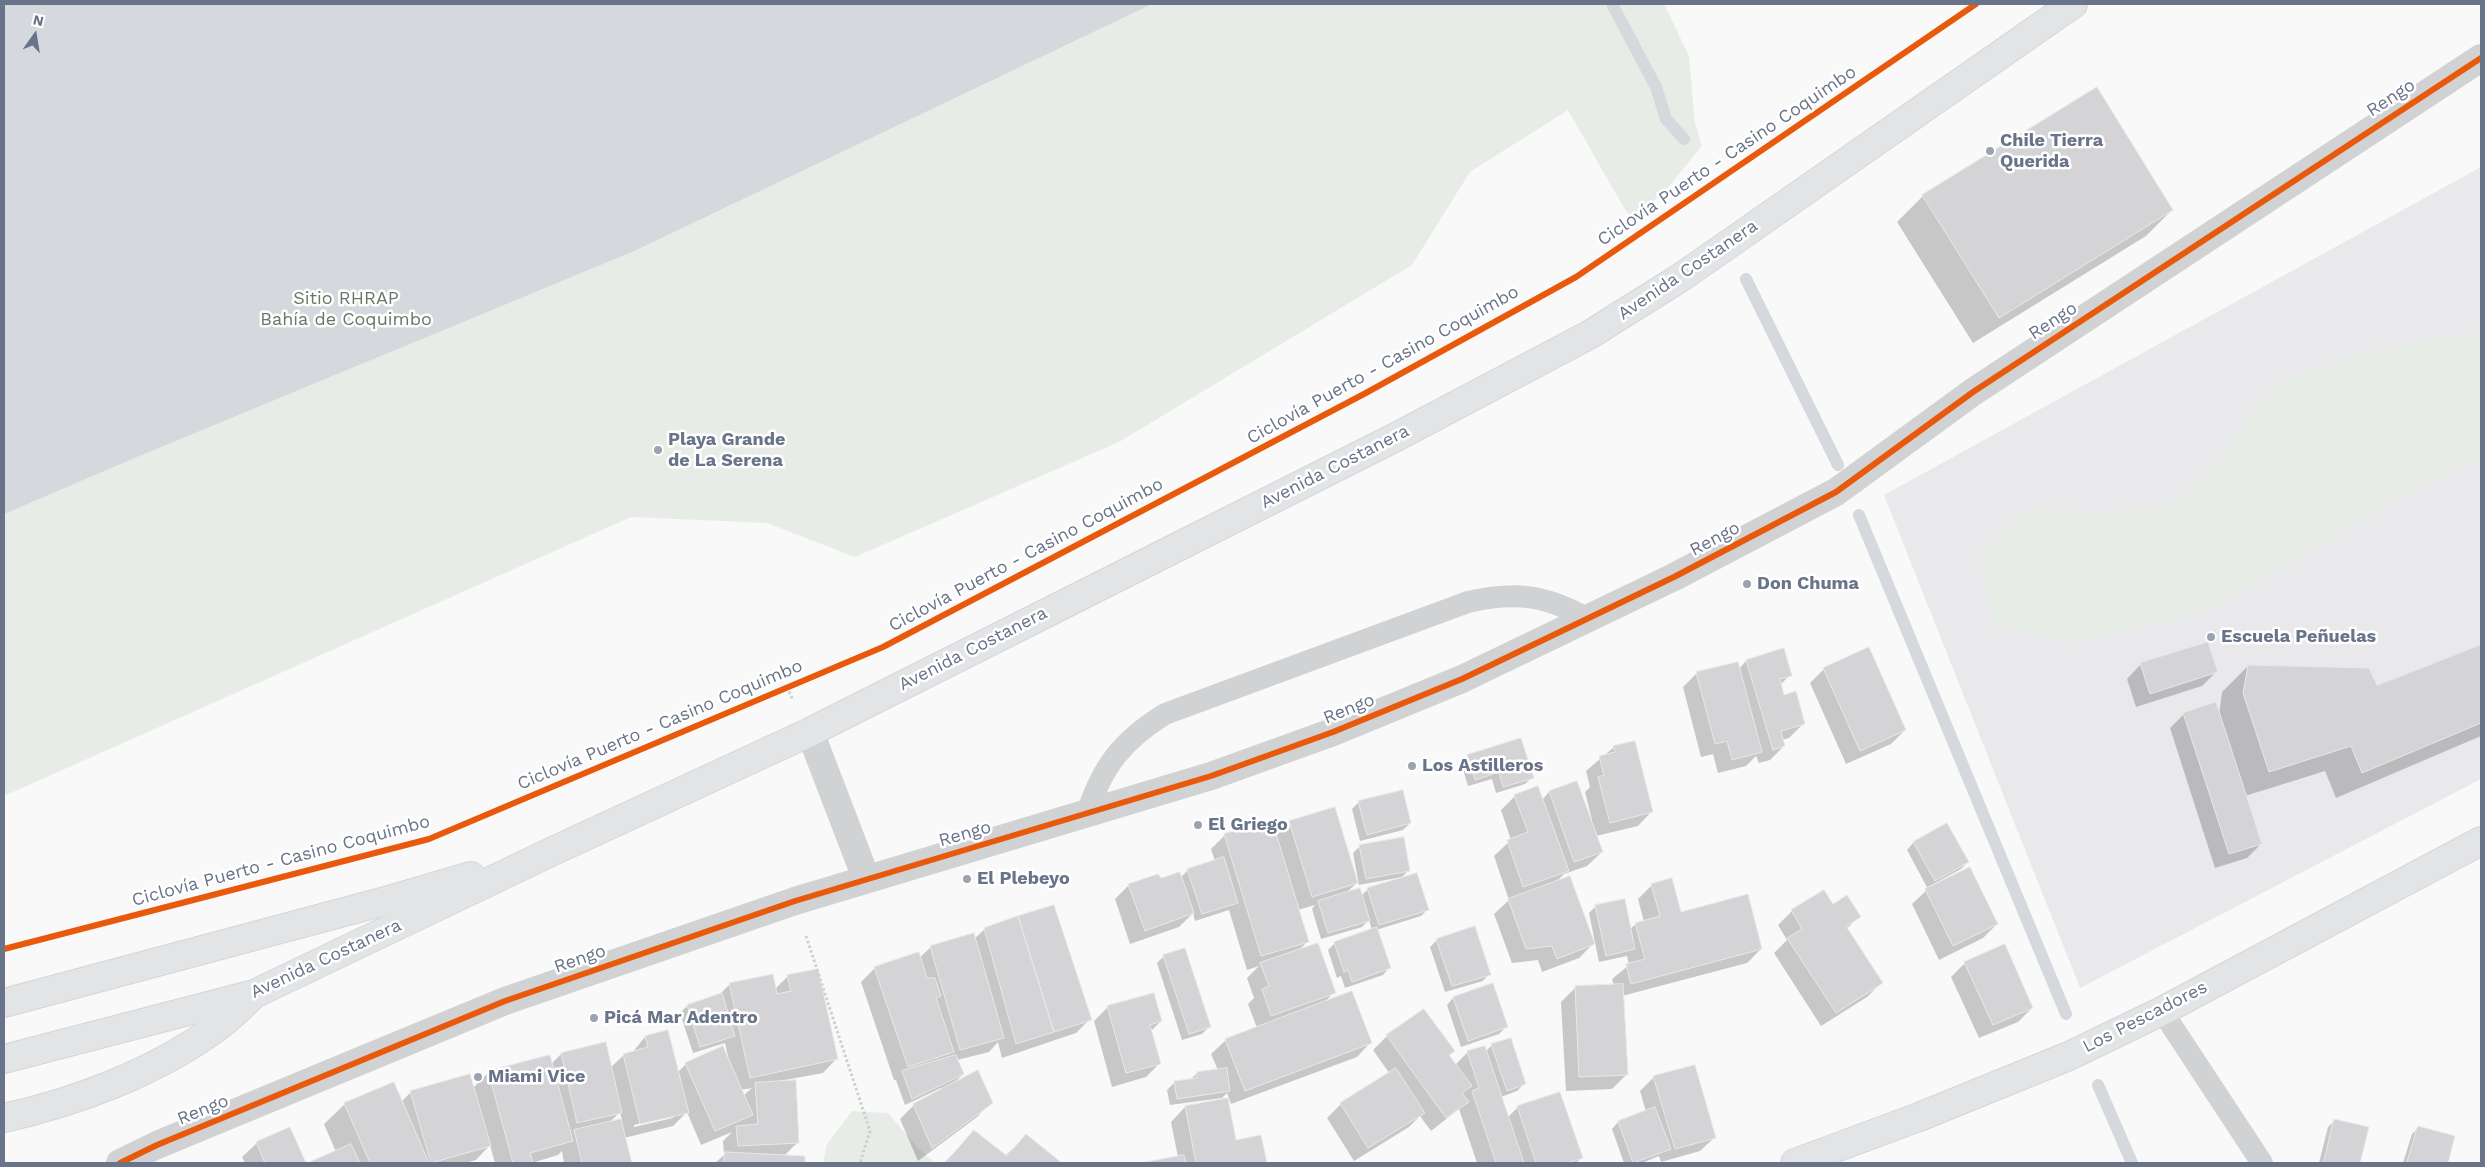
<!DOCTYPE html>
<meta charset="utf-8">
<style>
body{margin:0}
#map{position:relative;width:2485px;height:1167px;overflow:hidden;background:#f9f9f9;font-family:"Work Sans",sans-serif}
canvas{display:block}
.frame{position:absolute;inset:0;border:5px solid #697389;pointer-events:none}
.north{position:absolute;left:10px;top:10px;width:50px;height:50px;-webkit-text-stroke:4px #fff;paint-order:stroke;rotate:13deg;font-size:14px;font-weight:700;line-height:20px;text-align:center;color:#697389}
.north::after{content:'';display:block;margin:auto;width:18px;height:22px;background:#697389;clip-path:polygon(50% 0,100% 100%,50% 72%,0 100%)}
</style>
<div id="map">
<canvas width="2485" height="1167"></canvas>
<div class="frame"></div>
<div class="north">N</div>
</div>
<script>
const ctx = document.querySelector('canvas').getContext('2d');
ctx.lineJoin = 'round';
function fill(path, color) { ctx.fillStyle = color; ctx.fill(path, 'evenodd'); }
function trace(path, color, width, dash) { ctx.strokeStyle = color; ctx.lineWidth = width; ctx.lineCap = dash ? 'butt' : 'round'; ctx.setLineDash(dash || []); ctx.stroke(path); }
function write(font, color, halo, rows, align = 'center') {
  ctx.font = font + ' "Work Sans",sans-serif'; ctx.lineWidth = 5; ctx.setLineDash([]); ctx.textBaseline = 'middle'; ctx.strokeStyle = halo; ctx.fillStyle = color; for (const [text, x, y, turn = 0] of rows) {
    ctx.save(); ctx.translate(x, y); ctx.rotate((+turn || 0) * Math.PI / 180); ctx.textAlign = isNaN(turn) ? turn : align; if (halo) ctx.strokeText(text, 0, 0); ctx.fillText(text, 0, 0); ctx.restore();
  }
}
fill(new Path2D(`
 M 2481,167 L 2481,779 L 2080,988 L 1884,495 Z`), '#e9e9eb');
fill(new Path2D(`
 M 275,4 L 1664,4 L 1689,56 L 1695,123 L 1702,146 L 1665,191 L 1632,218 L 1624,208 L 1568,110 L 1470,172 L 1412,265 L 1119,442 L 855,557 L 767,523 L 631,517 L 4,796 L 4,140 Z
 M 2481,331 L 2481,457 L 2388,505 L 2206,612 L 2073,642 L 1995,626 L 1979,553 L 2037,505 L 2086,514 L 2170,504 L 2227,447 L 2279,381 L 2368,352 Z
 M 852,1111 L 888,1113 L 918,1148 L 935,1163 L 823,1163 L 827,1144 Z`), '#e8ece7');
fill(new Path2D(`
 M 4,4 L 1152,4 L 632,252 L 132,459 L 4,514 Z`), '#d5d8dd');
fill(new Path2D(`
 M 1923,196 L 2172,210 L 2146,236 L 1973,343 L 1897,222 Z
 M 2481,646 L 2481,736 L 2336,798 L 2325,771 L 2245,796 L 2261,844 L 2247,858 L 2215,868 L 2170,728 L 2184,714 L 2219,715 L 2222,692 L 2248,666 L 2376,686 Z
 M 1746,661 L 1790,675 L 1780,685 L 1783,696 L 1804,723 L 1789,738 L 1782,740 L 1784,746 L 1770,760 L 1759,763 L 1756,756 L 1746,766 L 1718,773 L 1713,754 L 1701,757 L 1683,687 L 1697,673 L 1739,669 Z
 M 2141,664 L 2216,672 L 2202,686 L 2136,707 L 2127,679 Z
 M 1824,669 L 1905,730 L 1891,744 L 1846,764 L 1810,683 Z
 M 1614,747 L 1652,811 L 1638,826 L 1596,836 L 1602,852 L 1587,866 L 1564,874 L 1555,883 L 1593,944 L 1579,958 L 1542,972 L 1538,960 L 1512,963 L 1494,914 L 1509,900 L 1494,856 L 1511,840 L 1501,810 L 1515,796 L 1542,800 L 1549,792 L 1577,783 L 1591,821 L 1592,820 L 1585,792 L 1590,787 L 1586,771 Z
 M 1468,756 L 1532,777 L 1525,784 L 1496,793 L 1492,779 L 1468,786 L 1461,763 Z
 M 1359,802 L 1410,823 L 1403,830 L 1360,841 L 1352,809 Z
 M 1290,822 L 1358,882 L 1346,893 L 1361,896 L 1368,889 L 1428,909 L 1421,916 L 1376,930 L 1389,968 L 1383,975 L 1345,988 L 1341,976 L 1337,978 L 1328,950 L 1335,943 L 1372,930 L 1369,920 L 1362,927 L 1321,939 L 1312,909 L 1315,905 L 1298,910 L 1307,942 L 1298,951 L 1334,992 L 1324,1003 L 1371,1042 L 1357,1057 L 1231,1104 L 1227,1093 L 1222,1098 L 1170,1105 L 1167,1090 L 1174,1083 L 1190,1080 L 1197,1073 L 1218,1070 L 1211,1054 L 1226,1040 L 1257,1028 L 1248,1004 L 1254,998 L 1247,978 L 1259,966 L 1247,970 L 1229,910 L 1195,921 L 1193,913 L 1179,927 L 1130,944 L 1115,899 L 1129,885 L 1180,878 L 1188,870 L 1215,861 L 1211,849 L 1225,835 L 1276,836 Z
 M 1946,824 L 1968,862 L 1961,869 L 1928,887 L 1997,924 L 1983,938 L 1939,960 L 1912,904 L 1928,889 L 1907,850 L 1913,843 Z
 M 1360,846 L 1409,870 L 1402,877 L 1359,885 L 1353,853 Z
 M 1652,885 L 1680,913 L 1761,949 L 1747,963 L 1622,996 L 1626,1075 L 1612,1089 L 1566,1091 L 1561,1002 L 1575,988 L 1614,986 L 1612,979 L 1629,965 L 1627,956 L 1599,962 L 1589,913 L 1596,906 L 1630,929 L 1636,924 L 1644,922 L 1638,899 Z
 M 1833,906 L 1859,917 L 1846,929 L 1881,983 L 1867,997 L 1821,1026 L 1774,953 L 1787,940 L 1778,925 L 1792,911 Z
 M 985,929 L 1090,1019 L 1076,1033 L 1002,1058 L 998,1042 L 989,1052 L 957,1060 L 963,1074 L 954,1083 L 991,1102 L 977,1117 L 918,1161 L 900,1119 L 914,1105 L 942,1090 L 941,1088 L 905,1105 L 896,1080 L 894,1080 L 861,982 L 875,968 L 919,958 L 931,947 L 974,939 Z
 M 1437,940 L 1489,974 L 1483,981 L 1445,992 L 1430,947 Z
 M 1164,956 L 1209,1027 L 1202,1034 L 1182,1040 L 1157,963 Z
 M 1965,963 L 2032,1008 L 2018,1022 L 1979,1038 L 1951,977 Z
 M 788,976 L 837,1058 L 823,1073 L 785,1080 L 798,1142 L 784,1156 L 803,1157 L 803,1163 L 715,1163 L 724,1155 L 723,1141 L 732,1132 L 701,1145 L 687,1112 L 673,1126 L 624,1138 L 630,1163 L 564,1163 L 562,1151 L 558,1155 L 532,1163 L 495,1163 L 490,1145 L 476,1160 L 465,1163 L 311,1163 L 336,1152 L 324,1124 L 345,1104 L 401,1102 L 411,1092 L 473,1088 L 489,1072 L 551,1064 L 561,1054 L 610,1068 L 624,1055 L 632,1053 L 645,1037 L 677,1073 L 686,1064 L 729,1061 L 725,1043 L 693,1053 L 680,1013 L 687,1006 L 718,996 L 730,984 L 775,989 ZM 752,1088 L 743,1096 L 740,1090 ZM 620,1112 L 622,1120 L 609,1123 ZM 673,1115 L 673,1118 L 634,1127 L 634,1125 Z
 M 1453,998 L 1506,1027 L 1499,1034 L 1461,1047 L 1447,1005 Z
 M 1108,1007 L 1161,1021 L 1151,1031 L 1160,1063 L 1146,1077 L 1112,1087 L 1094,1021 Z
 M 1423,1010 L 1455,1065 L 1468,1052 L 1486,1051 L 1492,1045 L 1524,1084 L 1517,1091 L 1501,1097 L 1508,1117 L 1518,1107 L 1581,1158 L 1576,1163 L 1477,1163 L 1459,1109 L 1431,1131 L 1420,1116 L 1409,1127 L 1354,1161 L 1327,1118 L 1341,1104 L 1390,1074 L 1373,1050 L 1387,1036 Z
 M 1654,1077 L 1715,1137 L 1700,1151 L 1661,1162 L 1659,1156 L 1642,1163 L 1624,1163 L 1612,1129 L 1618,1122 L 1646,1112 L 1640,1091 Z
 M 1185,1107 L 1235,1142 L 1260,1137 L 1266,1163 L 1147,1163 L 1178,1157 L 1171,1122 Z
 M 2335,1120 L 2367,1128 L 2359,1163 L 2319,1163 L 2328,1127 Z
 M 2419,1127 L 2454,1137 L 2446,1163 L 2403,1163 L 2412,1134 Z
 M 290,1129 L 305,1163 L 245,1163 L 242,1157 L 257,1143 Z
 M 974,1131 L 1005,1156 L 1026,1136 L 1060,1163 L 944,1163 Z`), '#0003');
trace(new Path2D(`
 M 1612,4 L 1656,87 L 1666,119 L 1684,139
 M 1746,279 L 1838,465
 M 1859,515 L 2066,1014
 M 2098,1085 L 2132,1163`), '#d5d8dd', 12);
const building = new Path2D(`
 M 2097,87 L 2173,210 L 1999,318 L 1922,195 Z
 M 2208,642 L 2218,672 L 2150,694 L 2140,663 Z
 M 2481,645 L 2481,723 L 2362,773 L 2351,746 L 2269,772 L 2243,693 L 2248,665 L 2369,668 L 2377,685 Z
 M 1869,647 L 1906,730 L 1860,751 L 1823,668 Z
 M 1784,648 L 1792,676 L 1780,679 L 1784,695 L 1796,691 L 1805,724 L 1781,731 L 1785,746 L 1773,750 L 1746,660 Z
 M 1738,662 L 1762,752 L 1732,760 L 1727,741 L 1715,744 L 1696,672 Z
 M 2216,702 L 2262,844 L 2229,854 L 2183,713 Z
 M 1521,738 L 1534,778 L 1503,787 L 1499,772 L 1475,780 L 1467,755 Z
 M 1635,741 L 1653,812 L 1610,823 L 1598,777 L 1604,775 L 1599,756 L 1615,752 L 1613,746 Z
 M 1577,781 L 1603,852 L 1574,862 L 1549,791 Z
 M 1538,786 L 1569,871 L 1523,887 L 1507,840 L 1528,832 L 1514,795 Z
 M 1403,790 L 1411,823 L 1367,835 L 1358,801 Z
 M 1335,807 L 1358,883 L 1312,897 L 1289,821 Z
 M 1272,820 L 1309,942 L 1261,956 L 1224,834 Z
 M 1947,823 L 1969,862 L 1935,881 L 1913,842 Z
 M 1404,837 L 1410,871 L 1366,879 L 1359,845 Z
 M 1224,857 L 1238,903 L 1202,914 L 1187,869 Z
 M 1970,867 L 1998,924 L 1953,946 L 1925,889 Z
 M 1180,872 L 1194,913 L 1145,931 L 1128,884 L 1158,874 L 1161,878 Z
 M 1417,873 L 1429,910 L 1379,925 L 1367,888 Z
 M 1570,876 L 1595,944 L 1557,959 L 1552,946 L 1526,949 L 1508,899 Z
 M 1672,878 L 1681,912 L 1748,894 L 1762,949 L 1631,984 L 1626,964 L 1645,959 L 1635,923 L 1660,916 L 1651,884 Z
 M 1360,888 L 1370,921 L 1328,933 L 1318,901 Z
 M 1824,890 L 1833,904 L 1847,895 L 1861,917 L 1846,926 L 1883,983 L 1836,1013 L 1787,938 L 1802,929 L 1791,910 Z
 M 1625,899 L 1635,949 L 1606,956 L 1595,905 Z
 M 1054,905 L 1092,1020 L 1054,1032 L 1018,916 Z
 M 1018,916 L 1054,1032 L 1016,1044 L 984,928 Z
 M 1475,926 L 1491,975 L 1452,986 L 1436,939 Z
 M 1377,927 L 1391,968 L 1352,982 L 1348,970 L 1344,972 L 1334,942 Z
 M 974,933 L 1004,1038 L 960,1050 L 930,946 Z
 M 1318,943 L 1336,993 L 1271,1016 L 1262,989 L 1269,986 L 1260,963 Z
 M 2005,944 L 2033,1008 L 1993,1025 L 1964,962 Z
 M 1185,948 L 1211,1027 L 1189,1034 L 1163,955 Z
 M 919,952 L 927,978 L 935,978 L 941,996 L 936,998 L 954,1052 L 908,1067 L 874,967 Z
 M 818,969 L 838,1059 L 750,1078 L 729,983 L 773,974 L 777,994 L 791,991 L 787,975 Z
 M 1493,983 L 1508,1027 L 1468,1041 L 1453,997 Z
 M 1623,984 L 1628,1075 L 1579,1077 L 1575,986 Z
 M 1352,991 L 1372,1043 L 1245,1091 L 1225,1039 Z
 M 722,993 L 735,1036 L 700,1047 L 687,1005 Z
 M 1154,993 L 1162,1021 L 1150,1025 L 1161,1064 L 1126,1073 L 1107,1006 Z
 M 1424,1009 L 1455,1051 L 1449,1055 L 1472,1086 L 1462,1093 L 1469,1102 L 1446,1118 L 1386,1035 Z
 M 668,1030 L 689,1113 L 640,1124 L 623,1054 L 648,1047 L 645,1036 Z
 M 1511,1038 L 1526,1084 L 1507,1091 L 1491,1044 Z
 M 606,1042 L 622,1113 L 577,1123 L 561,1053 Z
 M 723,1046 L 753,1115 L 715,1131 L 685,1063 Z
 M 1485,1046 L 1524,1163 L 1496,1163 L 1472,1091 L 1479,1088 L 1467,1051 Z
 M 550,1055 L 573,1141 L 530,1153 L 533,1163 L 513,1163 L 488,1071 Z
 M 956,1055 L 964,1074 L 912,1099 L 902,1071 Z
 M 1695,1065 L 1716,1138 L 1675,1149 L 1653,1076 Z
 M 1227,1068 L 1230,1091 L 1177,1099 L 1174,1081 L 1197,1078 L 1197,1072 Z
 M 1396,1068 L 1425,1113 L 1368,1148 L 1340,1103 Z
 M 978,1070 L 993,1103 L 932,1148 L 913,1104 Z
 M 470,1074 L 491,1146 L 431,1163 L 410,1091 Z
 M 796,1080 L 799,1143 L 738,1146 L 736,1126 L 758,1124 L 755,1083 Z
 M 394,1082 L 429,1163 L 370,1163 L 344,1103 Z
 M 1560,1092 L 1583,1158 L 1567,1163 L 1536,1163 L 1517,1106 Z
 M 1228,1098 L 1236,1140 L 1261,1135 L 1267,1163 L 1196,1163 L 1185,1106 Z
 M 1655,1107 L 1671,1149 L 1633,1163 L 1618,1121 Z
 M 621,1119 L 632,1163 L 582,1163 L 574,1130 Z
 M 2334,1119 L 2369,1127 L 2360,1163 L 2324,1163 Z
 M 2418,1126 L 2455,1136 L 2448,1163 L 2407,1163 Z
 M 290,1127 L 306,1163 L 265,1163 L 256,1142 Z
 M 974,1130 L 1007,1156 L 1026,1134 L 1062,1163 L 946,1163 Z
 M 351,1144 L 360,1163 L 310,1163 L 310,1162 Z
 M 725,1152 L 805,1156 L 805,1163 L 724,1163 Z
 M 1184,1155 L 1186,1163 L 1140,1163 Z`);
fill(building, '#d4d4d6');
trace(building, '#e8e8e8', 1);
const secondary = new Path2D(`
 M 1795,1163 L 1919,1117 L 2069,1056 L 2162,1011 L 2481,841`);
const primary = new Path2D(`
 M 4,1003 L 389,900 L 471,876
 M 4,1059 L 254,994 L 551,852 L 810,732 L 1396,437 L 1589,335 L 1680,278 L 2073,4
 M 4,1118 C 76,1102 153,1073 213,1030 C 227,1021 239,1008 251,997`);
trace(secondary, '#d5d6d8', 30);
trace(primary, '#d5d6d8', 30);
trace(new Path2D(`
 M 787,687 L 793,700
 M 806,936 L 870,1131 L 860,1163`), '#cfcfd0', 3, [2.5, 2.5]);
trace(new Path2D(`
 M 1087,814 C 1102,766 1123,740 1165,714 L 1468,602 C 1515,591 1546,595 1588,619
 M 2162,1011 L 2262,1163`), '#d1d2d4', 22);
trace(new Path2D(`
 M 810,732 L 866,878
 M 120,1163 L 157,1145 L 505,1001 L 795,901 L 1211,776 L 1333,732 L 1462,679 L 1674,577 L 1836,492 L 1973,392 L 2481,58`), '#d1d2d4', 28);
trace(secondary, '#e3e4e5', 28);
trace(primary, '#e3e4e5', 28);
trace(new Path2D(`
 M 4,949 L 429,839 L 883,647 L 1364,394 L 1576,277 L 1976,4
 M 120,1163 L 157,1145 L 505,1001 L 795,901 L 1211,776 L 1333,732 L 1462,679 L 1674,577 L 1836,492 L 1973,392 L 2481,58`), '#e8590c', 6);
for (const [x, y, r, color] of [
 [1990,151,5,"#9ba2b0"],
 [658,450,5,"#9ba2b0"],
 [1747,584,5,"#9ba2b0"],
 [2211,637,5,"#9ba2b0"],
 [1412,766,5,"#9ba2b0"],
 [1198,825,5,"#9ba2b0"],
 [967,879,5,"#9ba2b0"],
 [594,1018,5,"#9ba2b0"],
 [478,1077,5,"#9ba2b0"]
]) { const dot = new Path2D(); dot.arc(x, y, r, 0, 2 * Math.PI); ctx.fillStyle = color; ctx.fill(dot); trace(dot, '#fff', 2); }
write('18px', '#697389', '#fff', [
 ["Rengo",2391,98,-33],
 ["Ciclovía Puerto - Casino Coquimbo",1727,156,-34],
 ["Avenida Costanera",1688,270,-34],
 ["Rengo",2053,321,-33],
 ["Ciclovía Puerto - Casino Coquimbo",1383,365,-29],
 ["Avenida Costanera",1335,467,-27],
 ["Rengo",1715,539,-28],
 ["Ciclovía Puerto - Casino Coquimbo",1026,555,-28],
 ["Avenida Costanera",973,649,-27],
 ["Rengo",1349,709,-22],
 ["Ciclovía Puerto - Casino Coquimbo",660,725,-23],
 ["Rengo",965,834,-16],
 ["Ciclovía Puerto - Casino Coquimbo",281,861,-15],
 ["Avenida Costanera",326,959,-25],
 ["Rengo",580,959,-19],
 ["Los Pescadores",2145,1017,-27],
 ["Rengo",203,1110,-22]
]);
write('bold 18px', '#697389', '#fff', [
 ["Chile Tierra",2000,141],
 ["Querida",2000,162],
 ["Playa Grande",668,440],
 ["de La Serena",668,461],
 ["Don Chuma",1757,584],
 ["Escuela Peñuelas",2221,637],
 ["Los Astilleros",1422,766],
 ["El Griego",1208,825],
 ["El Plebeyo",977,879],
 ["Picá Mar Adentro",604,1018],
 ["Miami Vice",488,1077]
], 'left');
write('18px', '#647a65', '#fff', [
 ["Sitio RHRAP",346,299],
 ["Bahía de Coquimbo",346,320]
]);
</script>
